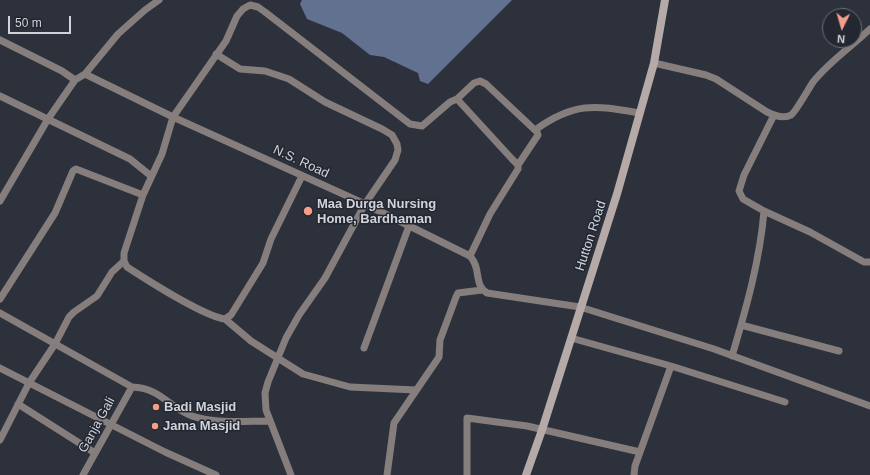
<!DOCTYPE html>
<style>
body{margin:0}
#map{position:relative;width:870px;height:475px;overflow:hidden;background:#2c313b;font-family:Arial,sans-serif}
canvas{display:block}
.north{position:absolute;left:822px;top:8px;width:40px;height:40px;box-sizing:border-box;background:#232731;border:1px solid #686c75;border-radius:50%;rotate:185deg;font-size:11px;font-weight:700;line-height:16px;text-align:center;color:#d0d3da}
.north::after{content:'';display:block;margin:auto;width:14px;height:18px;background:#f49e8a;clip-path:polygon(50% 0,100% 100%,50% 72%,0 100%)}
.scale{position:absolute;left:8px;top:16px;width:63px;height:18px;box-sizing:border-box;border:2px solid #d0d3da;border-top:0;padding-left:5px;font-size:12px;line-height:14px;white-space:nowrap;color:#d0d3da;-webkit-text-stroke:3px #232731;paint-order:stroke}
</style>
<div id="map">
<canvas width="870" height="475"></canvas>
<div class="north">N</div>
<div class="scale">50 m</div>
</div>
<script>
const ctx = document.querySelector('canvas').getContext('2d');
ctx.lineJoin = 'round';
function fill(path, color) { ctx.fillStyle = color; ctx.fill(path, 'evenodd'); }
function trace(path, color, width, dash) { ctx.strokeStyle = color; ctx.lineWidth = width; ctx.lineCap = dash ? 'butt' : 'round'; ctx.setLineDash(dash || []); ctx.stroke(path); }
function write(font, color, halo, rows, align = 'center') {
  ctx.font = font + ' Arial,sans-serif'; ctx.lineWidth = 3; ctx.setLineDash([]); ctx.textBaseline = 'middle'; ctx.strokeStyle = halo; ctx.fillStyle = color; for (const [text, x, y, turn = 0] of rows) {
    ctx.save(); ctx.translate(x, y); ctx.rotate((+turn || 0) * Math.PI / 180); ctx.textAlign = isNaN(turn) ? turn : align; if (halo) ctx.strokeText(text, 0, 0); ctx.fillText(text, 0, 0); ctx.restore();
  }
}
fill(new Path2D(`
 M 302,0 L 512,0 L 428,84 L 420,81 L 418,73 L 384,57 L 370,55 L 342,33 L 307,19 L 300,4 Z`), '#62718f');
trace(new Path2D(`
 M 0,40 L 62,71 L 75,80 L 85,74 L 173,117 L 365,204 L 470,256 C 482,269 473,284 487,293 L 580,307 L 714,349 L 870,406
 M 216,54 L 240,69 L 265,71 L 289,79 L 325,102 L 382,129 L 392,135 L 397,144 L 398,150 L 395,160 L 365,204 L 325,278 L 299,315 L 286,338 L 268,382 L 265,393 L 266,410 L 291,475
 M 654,63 L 706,75 L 716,79 L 767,112 C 773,115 784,119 791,115 C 795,113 809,88 813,82 C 829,62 851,47 870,29
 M 85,74 L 118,34 L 145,10 L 159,0
 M 0,96 L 130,159 L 151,176
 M 457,99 L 474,83 L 480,81 L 486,84 L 537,132 L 538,135 L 518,165
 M 535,130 C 574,102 594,105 639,113
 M 302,176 L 271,239 L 263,263 L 231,315 L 225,319 C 204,316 147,280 127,267 L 124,261 L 124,253 L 143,195 L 162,154 L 173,117 L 226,41 L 237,16 L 243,9 L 250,5 L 258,7 L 265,12 L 410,124 L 422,126 L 450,102 L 457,99 L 512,159 L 518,165 L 518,169 L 490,214 L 470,256
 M 0,201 L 48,119 L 75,80
 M 764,211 L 810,232 L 864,262 L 870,262
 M 0,299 L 55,213 L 73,171 L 76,169 L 143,195
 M 0,313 L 132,387 C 161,388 168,407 192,416 C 216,424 244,421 269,421
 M 225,319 L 251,341 L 303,374 L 350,387 L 416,390
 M 741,325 L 839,351
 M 571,338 L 671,366 L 785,402
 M 364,348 L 409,226
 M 732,356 C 746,309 760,260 764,211 L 743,199 L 739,191 L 744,175 L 774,115
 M 0,368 L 165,452 L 216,475
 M 18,404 L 95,453
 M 0,440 L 29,383 L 55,344 L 69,317 L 74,312 L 97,296 L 112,272 L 124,261
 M 83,475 L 132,387
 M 387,475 L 394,423 L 439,357 L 440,340 L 456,297 L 458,293 L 482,290
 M 467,475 L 467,418 L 527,426 L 640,452
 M 634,475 L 635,466 L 671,366`), '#857e7d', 7);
trace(new Path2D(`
 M 526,475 L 542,430 L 617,194 L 654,63 L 665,0`), '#b5aaa7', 8);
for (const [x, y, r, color] of [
 [308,211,5,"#f49e8a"],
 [156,407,4,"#f49e8a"],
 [155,426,4,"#f49e8a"]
]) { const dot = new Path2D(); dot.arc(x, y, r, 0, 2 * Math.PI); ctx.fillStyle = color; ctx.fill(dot); trace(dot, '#232731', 1.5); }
write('13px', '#d0d3da', '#232731', [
 ["N.S. Road",301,162,25],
 ["Hutton Road",591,236,-72],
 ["Ganja Gali",97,425,-61]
]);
write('bold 13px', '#d0d3da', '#232731', [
 ["Maa Durga Nursing",317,204],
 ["Home, Bardhaman",317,219],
 ["Badi Masjid",164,407],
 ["Jama Masjid",163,426]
], 'left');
</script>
